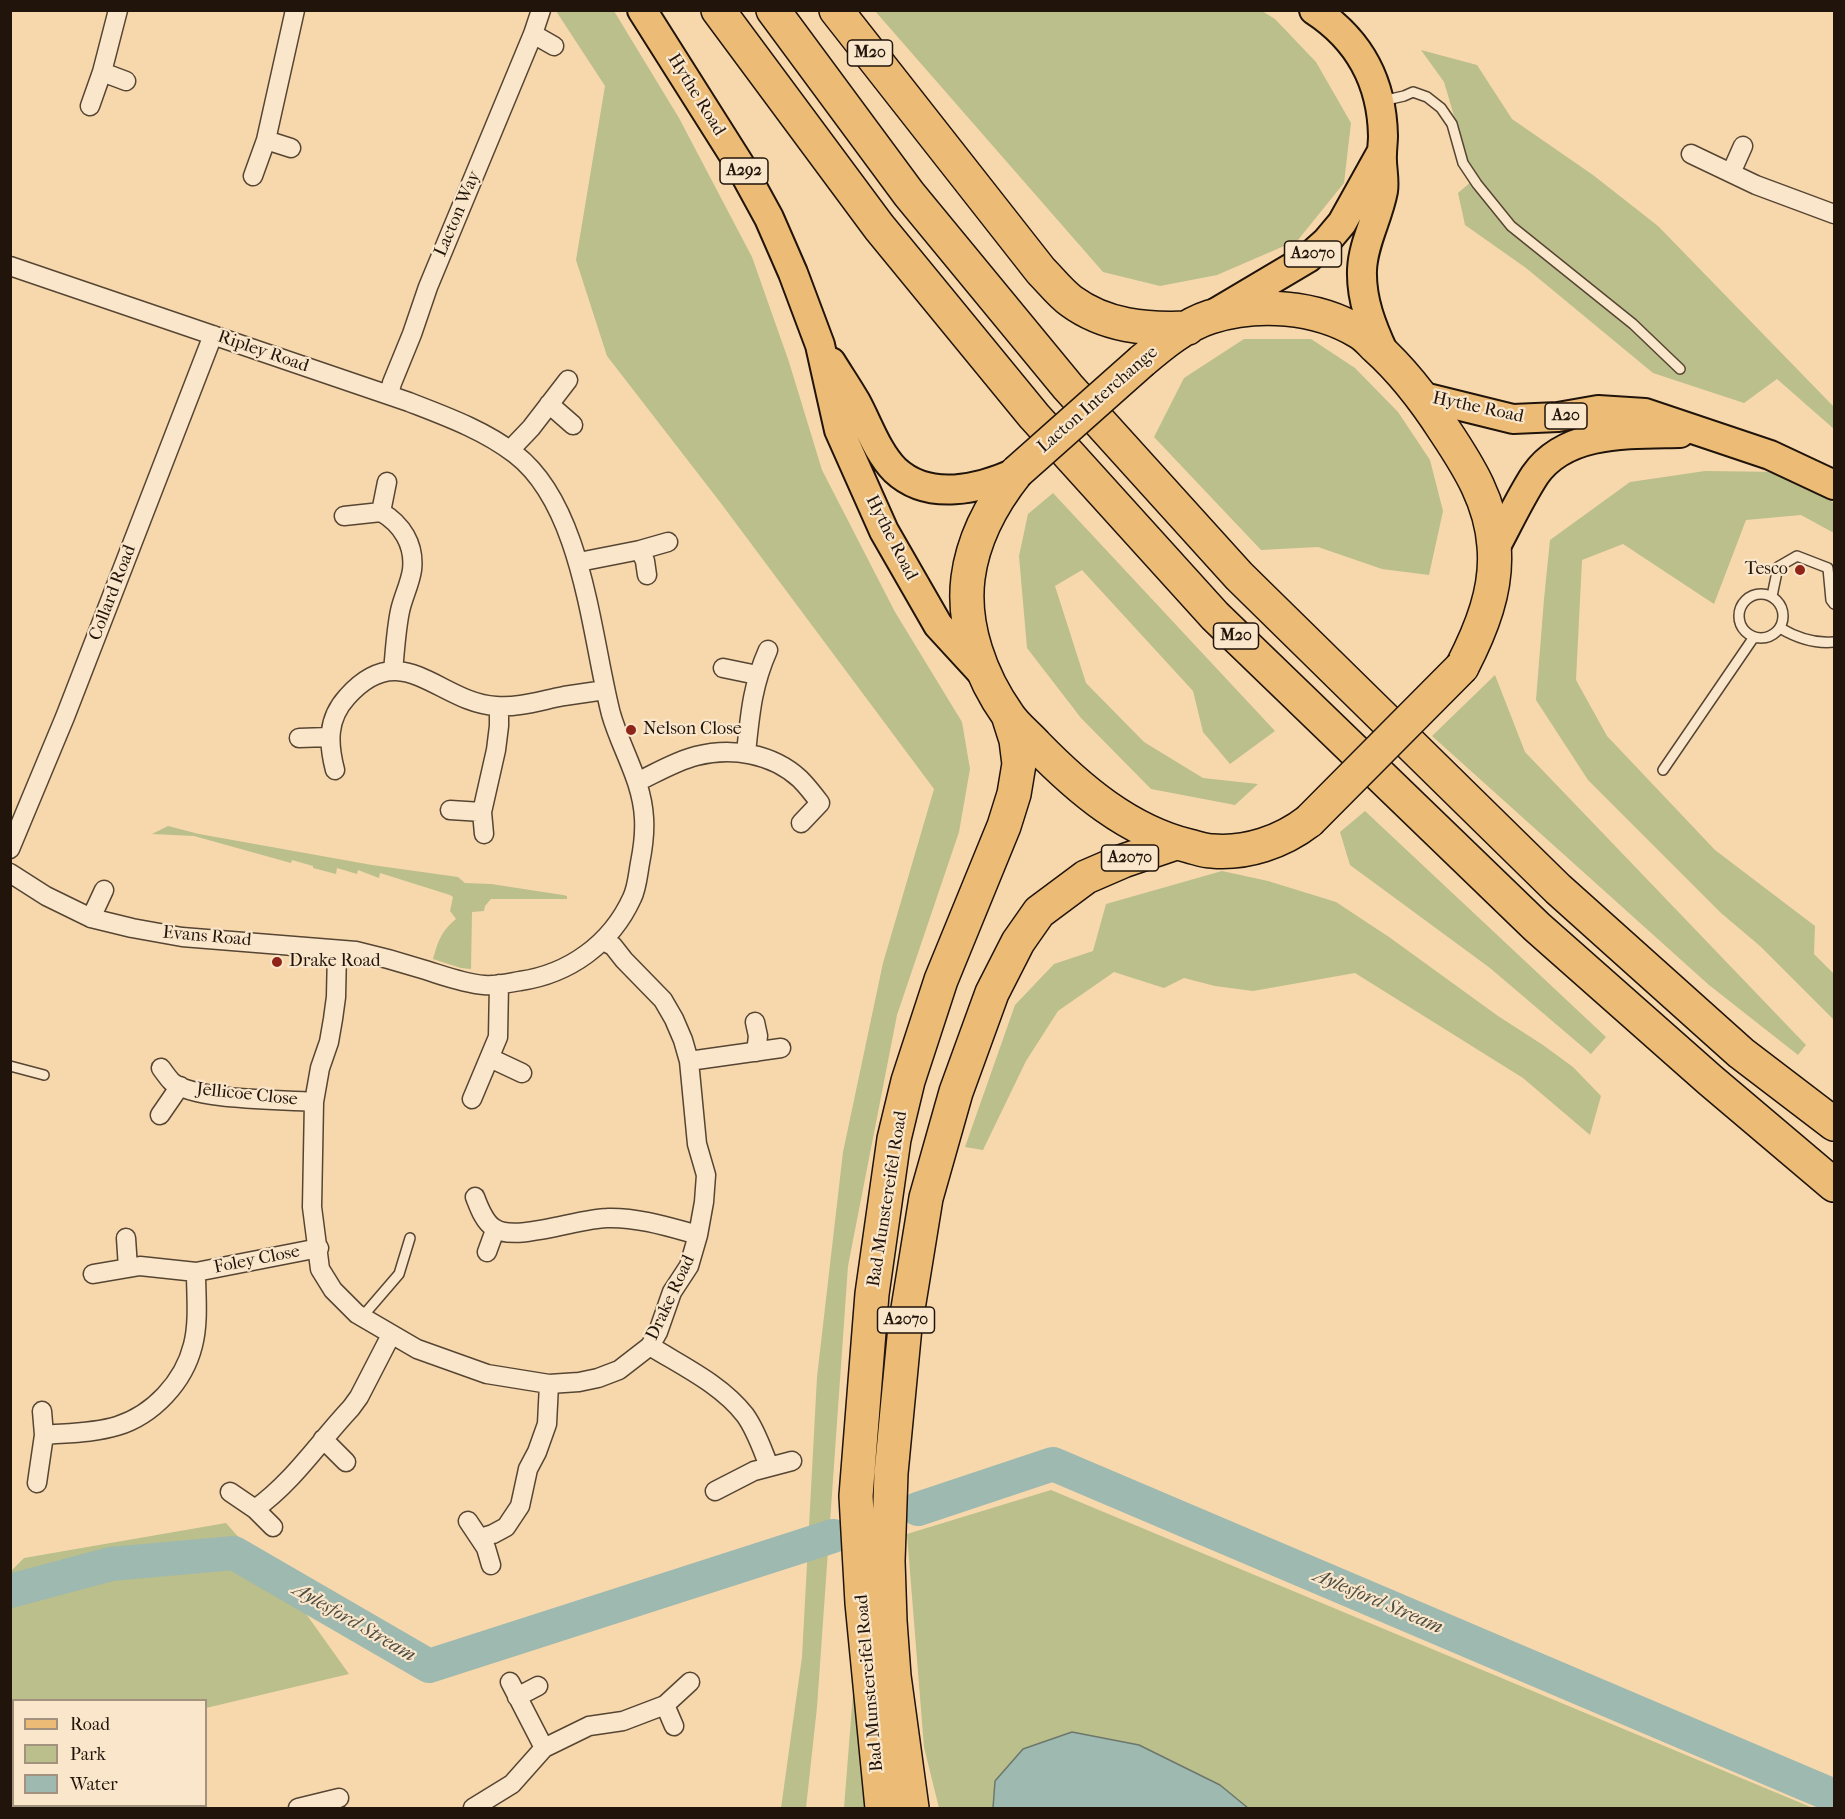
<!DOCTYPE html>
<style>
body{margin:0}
#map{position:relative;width:1845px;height:1819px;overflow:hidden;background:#f7d8ad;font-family:"IM FELL French Canon",serif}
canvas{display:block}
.frame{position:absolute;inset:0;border:12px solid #21140a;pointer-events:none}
.legend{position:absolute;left:12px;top:1699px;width:195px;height:108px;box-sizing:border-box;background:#fae6ca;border:2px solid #a3927d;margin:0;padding:8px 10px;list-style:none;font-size:18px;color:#21140a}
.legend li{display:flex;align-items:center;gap:12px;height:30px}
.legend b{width:30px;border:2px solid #a3927d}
</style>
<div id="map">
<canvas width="1845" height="1819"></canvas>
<div class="frame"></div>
<ul class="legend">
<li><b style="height:8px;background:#ecbc76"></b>Road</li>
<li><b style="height:16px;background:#babf8b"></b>Park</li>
<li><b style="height:16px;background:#9eb9af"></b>Water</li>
</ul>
</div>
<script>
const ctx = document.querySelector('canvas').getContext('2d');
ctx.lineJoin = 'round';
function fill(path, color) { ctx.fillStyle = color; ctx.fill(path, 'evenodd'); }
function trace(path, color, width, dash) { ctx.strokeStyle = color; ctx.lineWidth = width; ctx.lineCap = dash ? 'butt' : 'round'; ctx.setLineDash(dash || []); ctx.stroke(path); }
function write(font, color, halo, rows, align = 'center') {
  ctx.font = font + ' "IM FELL French Canon",serif'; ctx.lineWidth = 4.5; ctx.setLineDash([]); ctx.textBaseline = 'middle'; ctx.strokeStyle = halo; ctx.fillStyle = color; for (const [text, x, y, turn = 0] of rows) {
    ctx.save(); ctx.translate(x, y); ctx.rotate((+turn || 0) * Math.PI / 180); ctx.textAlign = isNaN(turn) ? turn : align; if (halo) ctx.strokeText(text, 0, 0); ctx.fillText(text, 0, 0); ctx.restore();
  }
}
fill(new Path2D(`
 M 556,11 L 614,11 L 679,118 L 752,257 L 789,362 L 822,470 L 895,612 L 962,722 L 970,769 L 959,832 L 897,1015 L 848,1266 L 817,1707 L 806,1808 L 781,1808 L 802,1657 L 817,1377 L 843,1152 L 883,963 L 934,789 L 720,502 L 607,356 L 576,260 L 605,86 Z
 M 875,11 L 1262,11 L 1275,19 L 1316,62 L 1351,123 L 1344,183 L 1298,240 L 1217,275 L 1160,286 L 1103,272 Z
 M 1421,50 L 1477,65 L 1512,119 L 1593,175 L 1658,226 L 1834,407 L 1834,429 L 1777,379 L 1744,403 L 1653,373 L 1526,268 L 1465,225 L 1458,193 L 1473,180 L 1444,82 Z
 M 1244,339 L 1311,339 L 1355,368 L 1398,412 L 1430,460 L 1443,511 L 1429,575 L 1382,569 L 1318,547 L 1261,550 L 1154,437 L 1184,378 Z
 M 1705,471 L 1782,472 L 1834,503 L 1834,533 L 1801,515 L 1746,520 L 1714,604 L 1623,544 L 1582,560 L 1576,680 L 1607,736 L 1715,850 L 1815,926 L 1814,954 L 1834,974 L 1834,1020 L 1760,946 L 1721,913 L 1588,780 L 1536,700 L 1544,599 L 1550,540 L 1630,482 Z
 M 1053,493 L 1275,731 L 1230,764 L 1203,732 L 1193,691 L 1082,570 L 1055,586 L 1086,683 L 1144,742 L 1203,778 L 1258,784 L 1235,805 L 1151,789 L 1081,718 L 1027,648 L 1019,556 L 1028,514 Z
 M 1495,675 L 1525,752 L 1806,1045 L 1798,1055 L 1709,985 L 1432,736 Z
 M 1365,811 L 1606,1037 L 1591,1054 L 1490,968 L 1350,865 L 1340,832 Z
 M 168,826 L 199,834 L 372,865 L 458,877 L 465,883 L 491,884 L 563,895 L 567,896 L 567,899 L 491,899 L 485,906 L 484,911 L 472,912 L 471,969 L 461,968 L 433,959 C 438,942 441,931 456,919 L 450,911 L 453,897 L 450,895 L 380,873 L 379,878 L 358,870 L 357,874 L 337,868 L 336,874 L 313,868 L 313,866 L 292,860 L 291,863 L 194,836 L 152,834 Z
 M 1222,871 L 1268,881 L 1336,902 L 1389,937 L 1498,1016 L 1543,1045 L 1573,1067 L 1601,1096 L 1590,1135 L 1523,1078 L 1355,973 L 1253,991 L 1215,986 L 1184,978 L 1164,988 L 1114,972 L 1058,1011 L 1026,1061 L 983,1150 L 965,1147 L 1015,1005 L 1054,964 L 1093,951 L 1106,904 Z
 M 1051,1490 L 1813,1808 L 939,1808 L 924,1747 L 907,1534 Z
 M 226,1523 L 304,1611 L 349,1674 L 206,1708 L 206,1700 L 14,1700 L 14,1806 L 51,1806 L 51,1808 L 11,1808 L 11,1571 L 24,1558 Z
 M 855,1668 L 868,1808 L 844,1808 Z`), '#babf8b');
const water = new Path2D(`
 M 1072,1732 L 1139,1745 L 1220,1785 L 1248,1808 L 993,1808 L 995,1781 L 1023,1749 Z`);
fill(water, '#9eb9af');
trace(water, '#6c776d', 1.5);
trace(new Path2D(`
 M 918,1509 L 1053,1464 L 1834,1796
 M 10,1591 L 111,1564 L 234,1553 L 429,1666 L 833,1536`), '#9eb9af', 34);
const lane = new Path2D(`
 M 1382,101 L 1404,96 L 1413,92 L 1427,97 L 1441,108 L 1452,124 L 1463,163 L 1477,184 L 1511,226 L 1633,324 L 1680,369
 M1739 616a22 22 0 1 1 44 0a22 22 0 1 1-44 0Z
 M 1772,596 L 1778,567 L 1797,556 L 1828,568 L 1831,600 L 1834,604
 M 1780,628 C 1797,638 1815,644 1834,642
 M 1663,770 L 1754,637
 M 10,1066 L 44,1075
 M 362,1317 L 399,1274 L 410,1238`);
const street = new Path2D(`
 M 533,34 L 554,46
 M 102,72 L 126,81
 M 90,106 L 102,72 L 118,10
 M 266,140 L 291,148
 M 1691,154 L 1756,185 L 1834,214
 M 1731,173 L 1743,146
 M 253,176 L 266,140 L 295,10
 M 10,266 L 409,402 C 445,416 484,430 515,454 C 583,506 591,636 611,714 C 621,749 642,780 644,818 C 645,833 643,848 640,863 C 638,874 637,888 632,898 C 611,944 569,974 520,981 C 508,983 496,986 484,985 C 462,983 442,975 422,969 C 400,962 378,956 356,951 L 182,937 L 132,928 L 91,918 L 46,896 L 10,873
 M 389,395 L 392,383 L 412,334 L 428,287 L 533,34 L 541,10
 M 549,404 L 573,425
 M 510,450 L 531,428 L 568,380
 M 381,512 L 387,482
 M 344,516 L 381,512 C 402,524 415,545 412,570 C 410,584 403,597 400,611 C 396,630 395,651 393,671
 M 640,550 L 645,561 L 647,575
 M 579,562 L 640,550 L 668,542
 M 723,668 L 757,675
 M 299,738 L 329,737
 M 746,753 C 750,715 752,686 768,650
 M 335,770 C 328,743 327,719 347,697 C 402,635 439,703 496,706 C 519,708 542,700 564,696 C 578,694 592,692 605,690
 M 637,782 C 656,773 676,761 696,756 C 731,747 772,753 800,779 C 807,786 814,795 820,803 L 801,823
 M 450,810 L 482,812
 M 484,834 L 482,812 L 496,750 L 499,726 L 499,707
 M 10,849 L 65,717 L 213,335
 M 91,918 L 104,890
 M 337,951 L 336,997 L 333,1019 L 329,1042 L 320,1068 L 314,1102 L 312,1207 L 320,1269 L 333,1290 L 357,1314 L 417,1349 L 487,1374 L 549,1384 L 579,1382 L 598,1378 L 619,1370 L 650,1346 L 658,1332 L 672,1292 L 689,1266 L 698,1235 L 704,1202 L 706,1175 L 697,1144 L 689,1061 L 683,1040 L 674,1019 L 663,1000 L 624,960 L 613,946 L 603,941
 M 755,1022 L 758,1036 L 756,1052
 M 490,1058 L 522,1073
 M 689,1061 L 781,1048
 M 161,1068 C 164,1072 168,1078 172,1082 C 196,1101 281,1099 314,1102
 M 472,1099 L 498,1037 L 499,984
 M 160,1115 L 180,1086
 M 475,1197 C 479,1207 484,1222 494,1228 C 514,1243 580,1218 607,1218 C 638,1217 669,1227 698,1235
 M 126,1238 L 128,1268
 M 487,1252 L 495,1230
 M 93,1274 L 140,1266 L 196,1272 L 319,1248
 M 650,1346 C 682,1366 721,1384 745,1415 C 756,1430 762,1449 769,1466
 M 44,1435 C 68,1433 94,1433 117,1426 C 153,1415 184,1382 193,1345 C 199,1322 196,1295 196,1272
 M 323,1439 L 346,1462
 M 37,1483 L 44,1435 L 42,1411
 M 715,1491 L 754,1471 L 792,1461
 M 230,1492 L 255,1509 L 273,1527
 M 255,1509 C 293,1482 319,1442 351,1408 L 359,1397 L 391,1335
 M 468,1521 L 486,1548 L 491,1565
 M 480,1538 L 493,1534 L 506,1527 L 520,1506 L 528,1469 L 537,1452 L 547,1424 L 549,1384
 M 510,1682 L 544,1748
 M 517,1697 L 538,1686
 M 665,1705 L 674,1726
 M 298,1808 L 339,1798
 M 473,1808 L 512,1784 L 544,1748 L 589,1726 L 623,1721 L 665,1705 L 690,1682`);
const primary = new Path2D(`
 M 642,10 L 740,165 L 769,218 L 793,273 L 820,345 L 839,430 L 884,531 L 938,625 L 983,674
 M 1314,10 C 1360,40 1382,82 1383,136 C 1383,142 1382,148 1382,154 C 1381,166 1385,179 1383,191 C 1378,218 1363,243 1362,270 C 1361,300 1372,327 1384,353
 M 1217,312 L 1308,258 L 1326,242 L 1342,223 L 1381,153
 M 831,362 C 839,375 848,388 856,402 C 868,424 877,452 895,470 C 929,502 980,489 1017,472
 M 1424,397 L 1513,419 L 1558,417 L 1598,410 L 1645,413 L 1770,455 L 1834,485
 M 1495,548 C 1508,524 1520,498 1535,475 C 1566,430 1631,434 1680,433`);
const highway = new Path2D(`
 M 718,10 L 879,227 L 1034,416 L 1215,616 L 1537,927 L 1710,1080 L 1834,1185
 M 773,10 L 909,194 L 1068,387 L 1239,576 L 1558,889 L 1741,1053 L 1834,1124
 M 836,10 L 1041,271 C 1051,281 1060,293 1071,301 C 1105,326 1146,330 1188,328
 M 1142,361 C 1162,344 1185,325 1210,317 C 1258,302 1316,306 1359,332 C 1366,336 1371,342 1376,347 C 1404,372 1425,400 1445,431 C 1469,467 1491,502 1494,546 C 1498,589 1481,630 1462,667
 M 1017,472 C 993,502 973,539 968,578 C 962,626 981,677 1008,715 C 1015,726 1027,735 1036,745 C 1079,789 1128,831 1189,846 C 1197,848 1204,851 1212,851 C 1246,854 1282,842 1309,821
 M 882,1808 L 862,1603 L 856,1496 L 872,1294 L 894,1139 L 908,1081 L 941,980 L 1004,826 L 1014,794 L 1019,764 L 1016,740 L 1009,718
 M 912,1808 L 894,1676 L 890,1621 L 888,1561 L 891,1473 L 905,1327 L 926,1198 L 956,1092 L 992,993 L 1018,942 L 1039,912 L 1086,877 L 1123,861 L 1176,843`);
trace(lane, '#564533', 12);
trace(street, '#564533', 21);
trace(primary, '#21140a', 32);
trace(highway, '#21140a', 36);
trace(lane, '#fae6ca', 9);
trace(street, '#fae6ca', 18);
trace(primary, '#ecbc76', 28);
trace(highway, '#ecbc76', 33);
const highwayBridge = new Path2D(`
 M 1017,472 L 1142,361
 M 1309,821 L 1462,667`);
trace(highwayBridge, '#21140a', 36, []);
trace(highwayBridge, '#ecbc76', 33);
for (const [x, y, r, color] of [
 [1800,570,6,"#8f2418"],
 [631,730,6,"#8f2418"],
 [277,962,6,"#8f2418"]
]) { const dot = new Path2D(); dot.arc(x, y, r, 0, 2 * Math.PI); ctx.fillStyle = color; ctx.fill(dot); trace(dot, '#fae6ca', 2); }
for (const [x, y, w] of [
 [870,53,45],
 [744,171,48],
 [1313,254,57],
 [1566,416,42],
 [1236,636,45],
 [1130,858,57],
 [906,1320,57]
]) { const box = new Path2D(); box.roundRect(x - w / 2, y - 13, w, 26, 4.5); ctx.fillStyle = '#fae6ca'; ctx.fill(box); trace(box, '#21140a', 1.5); }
write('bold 16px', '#21140a', null, [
 ["M20",870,53],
 ["A292",744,171],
 ["A2070",1313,254],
 ["A20",1566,416],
 ["M20",1236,636],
 ["A2070",1130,858],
 ["A2070",906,1320]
]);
write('18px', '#21140a', '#fae6ca', [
 ["Hythe Road",696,95,58],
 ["Lacton Way",458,214,-67],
 ["Ripley Road",263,352,19],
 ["Lacton Interchange",1098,400,-41],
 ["Hythe Road",1478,408,12],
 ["Hythe Road",891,538,63],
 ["Collard Road",113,593,-69],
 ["Evans Road",207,937,5],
 ["Jellicoe Close",247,1095,6],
 ["Bad Munstereifel Road",888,1199,-81],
 ["Foley Close",257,1260,-11],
 ["Drake Road",671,1298,-65],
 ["Bad Munstereifel Road",870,1683,-95]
]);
write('18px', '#21140a', '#fae6ca', [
 ["Tesco",1788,570,"right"],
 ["Nelson Close",643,730],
 ["Drake Road",289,962]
], 'left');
write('italic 20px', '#4d4e44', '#fae6ca', [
 ["Aylesford Stream",1378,1602,23],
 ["Aylesford Stream",354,1623,30]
]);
</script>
